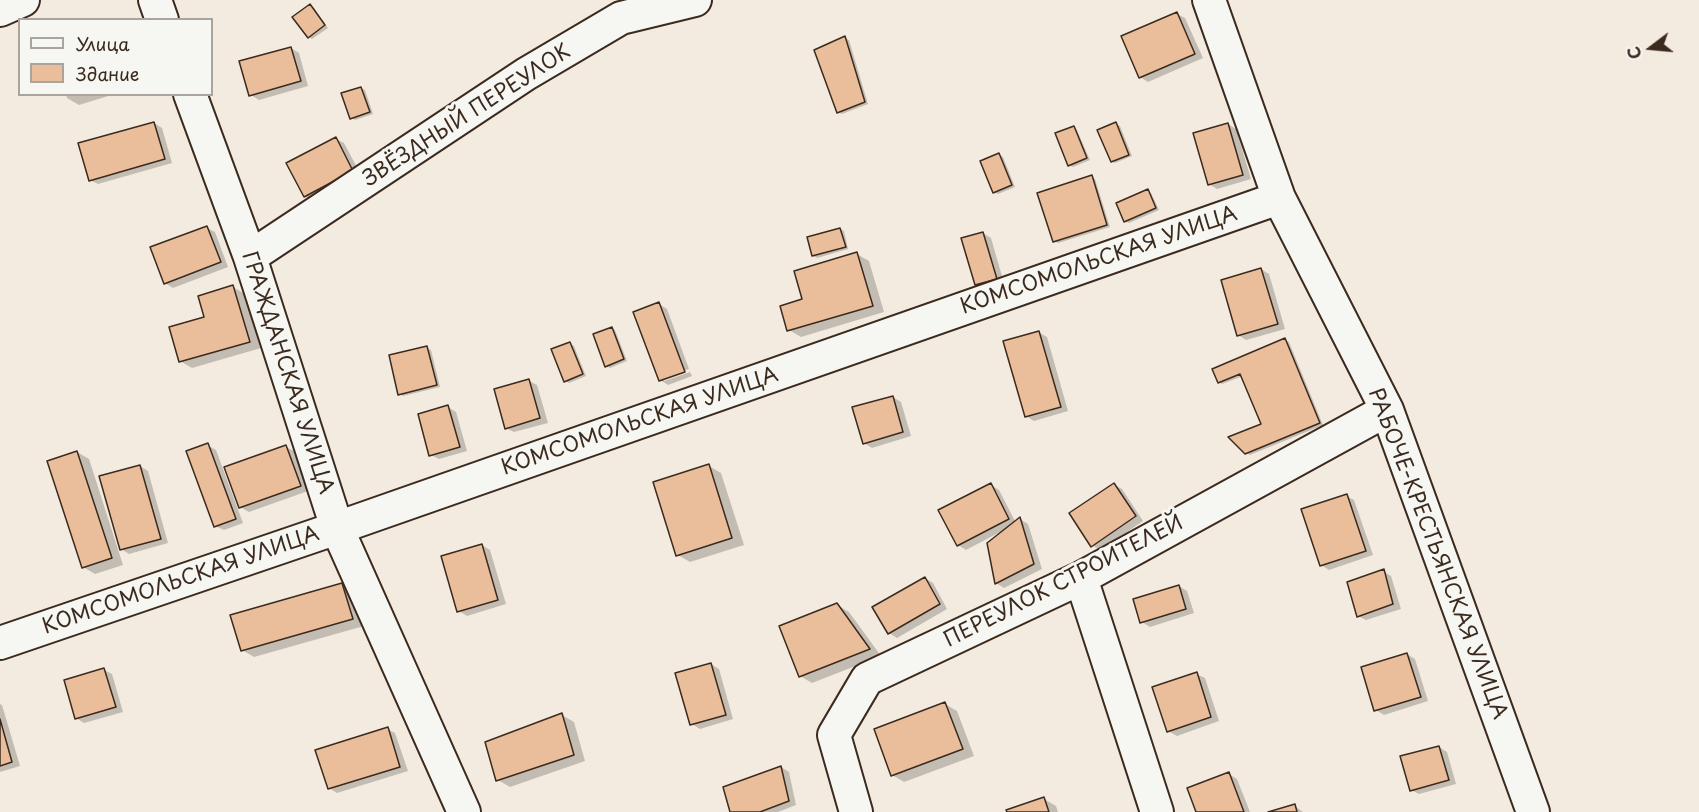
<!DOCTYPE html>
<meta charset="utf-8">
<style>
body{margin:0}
#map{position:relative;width:1699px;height:812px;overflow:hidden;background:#f4ebe0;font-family:"Playpen Sans",sans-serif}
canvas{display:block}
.legend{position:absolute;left:18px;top:18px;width:195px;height:78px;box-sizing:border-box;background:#f6f6f2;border:2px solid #aba49d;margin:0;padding:8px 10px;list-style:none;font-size:18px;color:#3b2a1e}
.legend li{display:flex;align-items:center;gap:12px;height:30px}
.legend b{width:30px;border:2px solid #aba49d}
.north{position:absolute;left:1621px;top:18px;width:60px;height:60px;-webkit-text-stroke:4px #f6f6f2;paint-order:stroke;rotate:254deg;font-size:16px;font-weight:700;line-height:24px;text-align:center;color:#3b2a1e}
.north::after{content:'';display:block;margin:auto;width:21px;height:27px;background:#3b2a1e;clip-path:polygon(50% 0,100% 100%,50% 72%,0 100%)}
</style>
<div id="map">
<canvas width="1699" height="812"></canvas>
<ul class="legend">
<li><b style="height:8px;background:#f6f6f2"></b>Улица</li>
<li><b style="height:16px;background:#eabe9a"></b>Здание</li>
</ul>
<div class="north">С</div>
</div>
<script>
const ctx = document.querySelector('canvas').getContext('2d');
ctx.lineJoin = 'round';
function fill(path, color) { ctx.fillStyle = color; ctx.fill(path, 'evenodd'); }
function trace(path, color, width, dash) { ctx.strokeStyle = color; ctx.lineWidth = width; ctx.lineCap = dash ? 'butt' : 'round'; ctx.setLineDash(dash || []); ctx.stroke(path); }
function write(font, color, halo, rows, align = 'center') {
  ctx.font = font + ' "Playpen Sans",sans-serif'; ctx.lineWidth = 6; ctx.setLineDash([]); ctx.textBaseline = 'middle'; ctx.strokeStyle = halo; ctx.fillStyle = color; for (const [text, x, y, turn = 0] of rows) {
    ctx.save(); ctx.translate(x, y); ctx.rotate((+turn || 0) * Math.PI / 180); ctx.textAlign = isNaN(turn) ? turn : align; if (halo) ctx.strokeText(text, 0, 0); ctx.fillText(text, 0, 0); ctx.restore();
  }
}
fill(new Path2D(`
 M 310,6 L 314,8 L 328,28 L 312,39 L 309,37 Z
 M 1177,14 L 1185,18 L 1203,58 L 1148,82 L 1140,77 Z
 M 845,38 L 849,40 L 868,104 L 842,114 L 838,112 Z
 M 291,48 L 299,53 L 308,86 L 259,100 L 251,95 Z
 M 361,88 L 365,90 L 373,114 L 355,120 L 351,117 Z
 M 66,94 L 115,94 L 79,105 L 67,98 Z
 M 154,123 L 162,128 L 172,163 L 98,184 L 90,180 Z
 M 1116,124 L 1120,126 L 1132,156 L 1115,163 L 1112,161 Z
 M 1228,124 L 1236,129 L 1251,179 L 1217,189 L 1209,184 Z
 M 1074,127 L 1077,130 L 1090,160 L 1073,167 L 1069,165 Z
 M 336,139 L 344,143 L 361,175 L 313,201 L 305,196 Z
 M 999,155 L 1003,157 L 1015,187 L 998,194 L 994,192 Z
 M 1091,177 L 1095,179 L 1110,227 L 1058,243 L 1054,241 Z
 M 1147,191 L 1151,193 L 1159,210 L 1129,223 L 1125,221 Z
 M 207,228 L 215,232 L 228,267 L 173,288 L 165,283 Z
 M 840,229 L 844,231 L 848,249 L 817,258 L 813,256 Z
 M 983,233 L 991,238 L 1004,283 L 984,289 L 976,284 Z
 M 857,254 L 869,261 L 884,312 L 801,337 L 789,330 L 804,300 Z
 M 1261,269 L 1269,274 L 1285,329 L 1246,340 L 1238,335 Z
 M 233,287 L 245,294 L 261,348 L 192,368 L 180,361 Z
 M 659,304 L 667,309 L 689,369 L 664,378 L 664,381 L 690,372 L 692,376 L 668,385 L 660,380 Z
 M 611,328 L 615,330 L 627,361 L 610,368 L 606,365 Z
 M 1038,332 L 1047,337 L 1068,411 L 1034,421 L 1026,416 Z
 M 1285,340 L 1289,342 L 1323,425 L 1250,455 L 1246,453 L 1263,424 L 1243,376 L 1222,384 L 1219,382 Z
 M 570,344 L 574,346 L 586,376 L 569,383 L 566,381 Z
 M 427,348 L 431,350 L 440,387 L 403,396 L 400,394 Z
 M 529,381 L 537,385 L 548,423 L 514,432 L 506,428 Z
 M 893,397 L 901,402 L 911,436 L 872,448 L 864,443 Z
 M 448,407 L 456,412 L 467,451 L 439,459 L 431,455 Z
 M 207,445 L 216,450 L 243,523 L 224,530 L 215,526 Z
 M 286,447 L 294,451 L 308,491 L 249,512 L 240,507 Z
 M 77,452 L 89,459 L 123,565 L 95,574 L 83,567 Z
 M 140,466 L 148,471 L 168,543 L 129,554 L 121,549 Z
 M 709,466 L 721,473 L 744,545 L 690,562 L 678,555 Z
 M 991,485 L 999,490 L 1016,523 L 1020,519 L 1028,524 L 1042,569 L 1004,588 L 996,583 L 988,544 L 1001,534 L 1000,532 L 966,550 L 958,545 Z
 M 1114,485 L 1122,489 L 1143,521 L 1101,550 L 1093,546 Z
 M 1346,496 L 1354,500 L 1373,555 L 1329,570 L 1321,565 Z
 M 482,545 L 490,550 L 506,604 L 467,616 L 459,611 Z
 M 1383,571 L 1391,576 L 1401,609 L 1366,620 L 1358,616 Z
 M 925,578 L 933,583 L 947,609 L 897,638 L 889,633 L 874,607 Z
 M 342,584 L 354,591 L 364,626 L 254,657 L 242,650 Z
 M 1179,586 L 1187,591 L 1194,613 L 1150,627 L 1142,622 Z
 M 837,605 L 849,612 L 881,656 L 812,683 L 800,676 Z
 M 1407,654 L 1415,659 L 1428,701 L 1384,715 L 1376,710 Z
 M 711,664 L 719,669 L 733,719 L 700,729 L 692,724 Z
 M 104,670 L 112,674 L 123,712 L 84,723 L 76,718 Z
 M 1196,674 L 1205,678 L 1219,721 L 1177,736 L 1168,731 Z
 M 0,704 L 2,705 L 20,766 L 0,772 Z
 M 945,704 L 957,711 L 974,756 L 904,782 L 892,775 Z
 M 562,715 L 574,722 L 585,761 L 510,787 L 498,780 Z
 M 387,729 L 395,733 L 408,771 L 337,793 L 329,788 Z
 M 1439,747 L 1447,752 L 1456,784 L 1419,794 L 1411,790 Z
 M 781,767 L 789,772 L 796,805 L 778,812 L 732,812 Z
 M 1229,774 L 1237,779 L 1250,812 L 1198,812 Z
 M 1044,799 L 1056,806 L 1058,812 L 1009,812 Z
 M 1295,806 L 1303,812 L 1273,812 Z`), '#0003');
const building = new Path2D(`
 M 310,4 L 325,25 L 308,38 L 292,17 Z
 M 1177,12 L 1195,54 L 1139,78 L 1121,36 Z
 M 845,36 L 865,102 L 837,113 L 814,50 Z
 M 291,47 L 301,81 L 249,96 L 239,61 Z
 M 361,87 L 370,112 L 350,119 L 341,93 Z
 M 154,122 L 165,159 L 89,181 L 78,143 Z
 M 1116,122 L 1129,155 L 1111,162 L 1097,130 Z
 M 1228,123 L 1243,175 L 1208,185 L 1193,133 Z
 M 1074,126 L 1087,158 L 1068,166 L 1055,133 Z
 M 336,137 L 353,171 L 304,197 L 286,163 Z
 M 999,153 L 1012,185 L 993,193 L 980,161 Z
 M 1092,175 L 1107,225 L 1053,242 L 1037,193 Z
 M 1148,189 L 1156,208 L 1124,222 L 1116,203 Z
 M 207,226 L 221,262 L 164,284 L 150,247 Z
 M 840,228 L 846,247 L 812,256 L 807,237 Z
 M 983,232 L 997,279 L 975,285 L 961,238 Z
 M 857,252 L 873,306 L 787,331 L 780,306 L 802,299 L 794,271 Z
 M 1261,268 L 1278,324 L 1237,336 L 1221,280 Z
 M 233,285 L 250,342 L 179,362 L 169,327 L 204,317 L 198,296 Z
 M 659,302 L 685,372 L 659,381 L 633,312 Z
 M 612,327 L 624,359 L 605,367 L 593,334 Z
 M 1039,331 L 1061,407 L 1025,417 L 1003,341 Z
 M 1285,338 L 1320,423 L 1245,454 L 1228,437 L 1261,424 L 1240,374 L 1218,383 L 1212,369 Z
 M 570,342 L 583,374 L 564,382 L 551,349 Z
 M 427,346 L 437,385 L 398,395 L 389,355 Z
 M 529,379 L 540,418 L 505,429 L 494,389 Z
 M 893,396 L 903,432 L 863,444 L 852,407 Z
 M 448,405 L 460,447 L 429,456 L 418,414 Z
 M 208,443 L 236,519 L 214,527 L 186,451 Z
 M 286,445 L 301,486 L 239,508 L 224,467 Z
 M 77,451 L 112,558 L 82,568 L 47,461 Z
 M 709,464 L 732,538 L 676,556 L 653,482 Z
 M 140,465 L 161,539 L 120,550 L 99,476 Z
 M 991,483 L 1009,519 L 957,546 L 938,510 Z
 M 1114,483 L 1136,516 L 1091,547 L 1069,513 Z
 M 1347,494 L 1366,551 L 1320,566 L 1301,509 Z
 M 1020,517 L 1034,564 L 995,584 L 987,543 Z
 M 482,544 L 498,600 L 457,612 L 441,556 Z
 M 1384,569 L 1393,604 L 1357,617 L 1347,582 Z
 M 925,577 L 940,604 L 888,634 L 872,607 Z
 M 342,583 L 353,619 L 241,651 L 230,615 Z
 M 1179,585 L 1186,609 L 1140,623 L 1133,599 Z
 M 837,603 L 870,649 L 799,677 L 779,626 Z
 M 1407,653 L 1421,697 L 1374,711 L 1361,667 Z
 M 711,663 L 726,715 L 690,725 L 675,673 Z
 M 104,668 L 116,707 L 75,719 L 64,680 Z
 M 1197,672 L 1211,717 L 1167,732 L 1152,687 Z
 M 945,702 L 963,749 L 891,776 L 874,729 Z
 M 562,713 L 574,755 L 496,781 L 485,742 Z
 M 0,719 L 12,762 L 0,766 Z
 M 388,727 L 400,767 L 328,789 L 315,750 Z
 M 1439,746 L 1449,780 L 1410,791 L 1400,756 Z
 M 781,766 L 789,801 L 760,812 L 730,812 L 723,787 Z
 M 1229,772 L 1244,812 L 1196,812 L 1187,788 Z
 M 1044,797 L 1049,812 L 1007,812 L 1006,810 Z
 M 1295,804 L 1297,812 L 1268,812 Z`);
fill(building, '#eabe9a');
trace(building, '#3b2a1e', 1.5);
const minor = new Path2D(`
 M 155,0 L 162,20
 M 1209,0 L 1279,198 L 1387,410 L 1533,812
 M 0,10 L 23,0
 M 190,94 L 250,257 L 337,528 L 464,812
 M 250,257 L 526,74 L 621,18 L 695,0
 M 1081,578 L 1157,812
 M 0,643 L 337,528 L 1279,198
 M 856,812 L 834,735 L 867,679 L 1081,578 L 1387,410`);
trace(minor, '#3b2a1e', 36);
trace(minor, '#f6f6f2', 32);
write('21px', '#3b2a1e', '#f6f6f2', [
 ["ЗВЁЗДНЫЙ ПЕРЕУЛОК",467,116,-33],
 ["КОМСОМОЛЬСКАЯ УЛИЦА",1099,261,-19],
 ["ГРАЖДАНСКАЯ УЛИЦА",287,373,72],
 ["КОМСОМОЛЬСКАЯ УЛИЦА",640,422,-19],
 ["РАБОЧЕ-КРЕСТЬЯНСКАЯ УЛИЦА",1437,554,69],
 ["КОМСОМОЛЬСКАЯ УЛИЦА",181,581,-19],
 ["ПЕРЕУЛОК СТРОИТЕЛЕЙ",1064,582,-27]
]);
</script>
